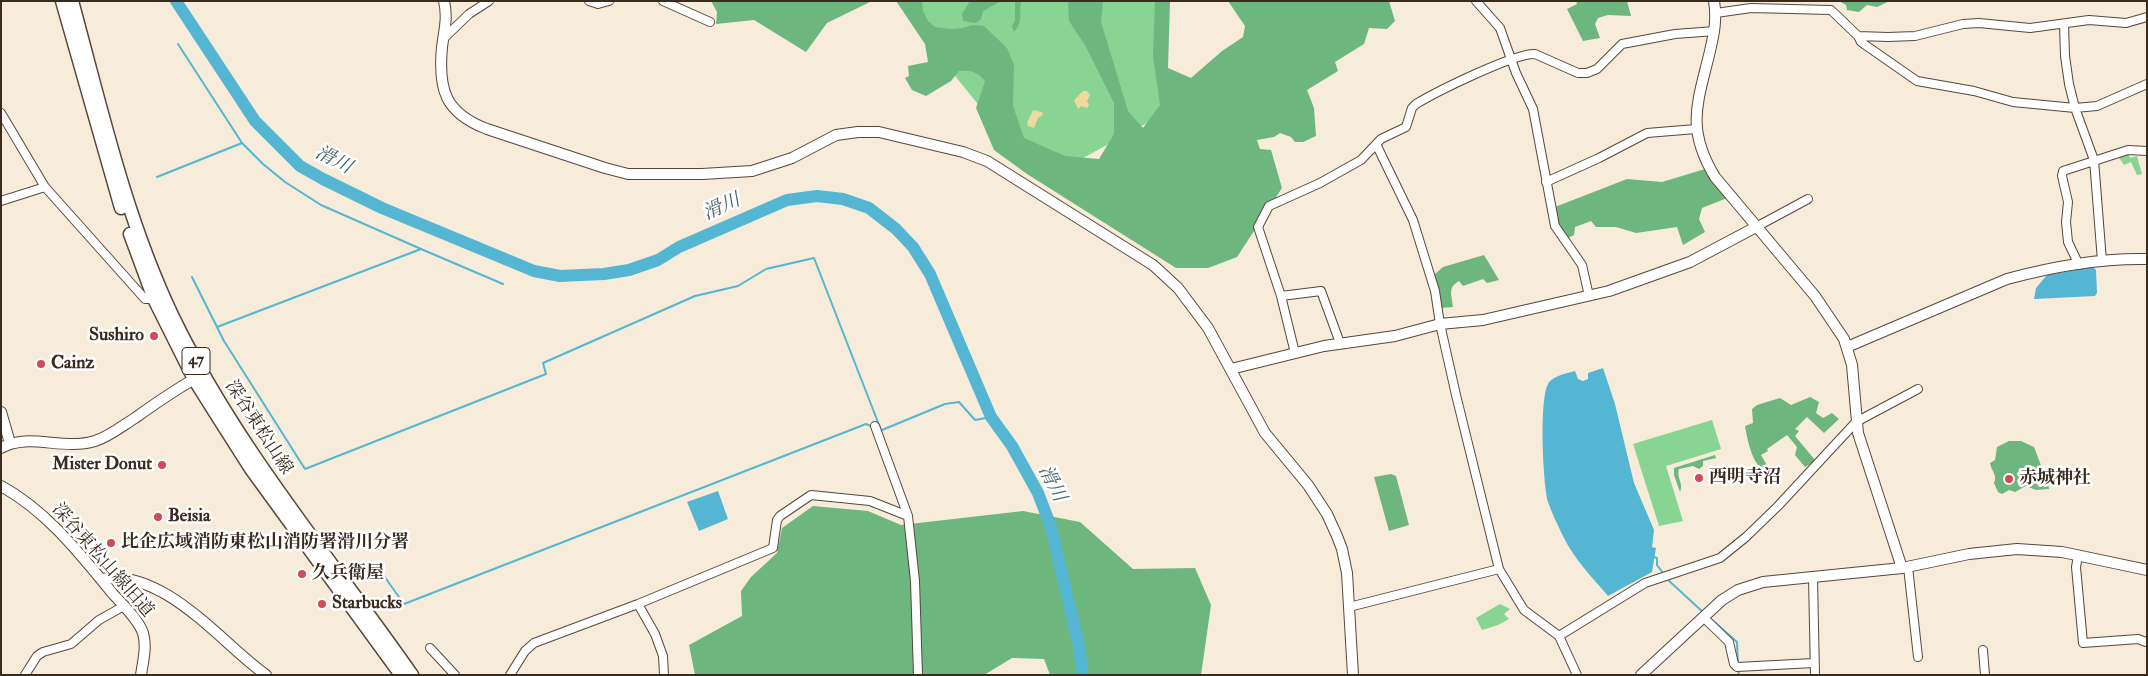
<!DOCTYPE html>
<meta charset="utf-8">
<style>
body{margin:0}
#map{position:relative;width:2148px;height:676px;overflow:hidden;background:#f7ecda;font-family:"IM FELL Double Pica",serif}
canvas{display:block}
.frame{position:absolute;inset:0;border:2px solid #3b2a1e;pointer-events:none}
</style>
<div id="map">
<canvas width="2148" height="676"></canvas>
<div class="frame"></div>
</div>
<script>
const ctx = document.querySelector('canvas').getContext('2d');
ctx.lineJoin = 'round';
function fill(path, color) { ctx.fillStyle = color; ctx.fill(path, 'evenodd'); }
function trace(path, color, width, dash) { ctx.strokeStyle = color; ctx.lineWidth = width; ctx.lineCap = dash ? 'butt' : 'round'; ctx.setLineDash(dash || []); ctx.stroke(path); }
function write(font, color, halo, rows, align = 'center') {
  ctx.font = font + ' "IM FELL Double Pica","Noto Serif JP",serif'; ctx.lineWidth = 5; ctx.setLineDash([]); ctx.textBaseline = 'middle'; ctx.strokeStyle = halo; ctx.fillStyle = color; for (const [text, x, y, turn = 0] of rows) {
    ctx.save(); ctx.translate(x, y); ctx.rotate((+turn || 0) * Math.PI / 180); ctx.textAlign = isNaN(turn) ? turn : align; if (halo) ctx.strokeText(text, 0, 0); ctx.fillText(text, 0, 0); ctx.restore();
  }
}
fill(new Path2D(`
 M 903,1 L 1165,1 L 1167,112 L 1083,158 L 1024,161 L 930,45 Z
 M 2128,153 L 2130,158 L 2137,156 L 2142,174 L 2137,175 L 2131,162 L 2124,165 L 2118,156 Z
 M 1712,420 L 1721,449 L 1666,466 L 1683,521 L 1659,526 L 1633,444 Z
 M 1500,604 L 1510,609 L 1504,614 L 1509,619 L 1498,625 L 1482,630 L 1476,618 Z`), '#87d493');
fill(new Path2D(`
 M 711,1 L 872,1 L 827,23 L 806,52 L 754,20 L 716,24 L 717,12 Z
 M 896,1 L 922,1 L 923,11 L 928,21 L 935,27 L 950,29 L 963,28 L 973,25 L 984,26 L 1007,48 L 1014,65 L 1013,106 L 1024,138 L 1065,156 L 1099,159 L 1114,134 L 1114,103 L 1085,45 L 1069,21 L 1068,1 L 1103,1 L 1101,22 L 1128,111 L 1143,128 L 1160,105 L 1153,56 L 1155,1 L 1170,1 L 1168,68 L 1191,78 L 1222,51 L 1243,37 L 1245,26 L 1228,1 L 1389,1 L 1395,21 L 1387,29 L 1369,28 L 1364,44 L 1335,62 L 1338,71 L 1307,90 L 1314,108 L 1316,136 L 1303,142 L 1295,142 L 1291,137 L 1280,133 L 1274,137 L 1257,140 L 1260,149 L 1271,150 L 1282,188 L 1237,257 L 1208,268 L 1176,268 L 1027,174 L 994,150 L 976,108 L 985,81 C 978,72 971,70 959,71 L 951,81 L 926,96 L 912,90 L 905,78 L 909,76 L 908,66 L 928,62 L 925,44 Z
 M 970,1 L 1001,1 L 983,11 L 981,19 L 976,23 L 963,21 L 962,14 Z
 M 1015,1 L 1021,1 C 1019,14 1023,22 1014,32 L 1012,26 L 1015,21 Z
 M 1576,1 L 1627,1 L 1631,16 L 1608,15 L 1598,18 L 1595,24 L 1600,38 L 1583,41 L 1567,9 L 1577,4 Z
 M 1839,1 L 1890,1 L 1877,7 L 1867,5 L 1859,12 L 1847,10 L 1846,5 Z
 M 1705,169 L 1727,198 L 1702,208 L 1699,219 L 1705,232 L 1683,245 L 1677,227 L 1636,233 L 1616,227 L 1596,227 L 1591,221 L 1575,227 L 1574,235 L 1568,238 L 1560,228 L 1555,207 L 1627,179 L 1662,182 Z
 M 1484,255 L 1499,280 L 1487,283 L 1483,279 L 1463,286 L 1459,281 C 1447,288 1452,295 1453,307 L 1440,308 L 1435,274 L 1443,267 Z
 M 1810,397 L 1819,402 L 1816,413 L 1823,418 L 1832,413 L 1839,419 L 1824,433 L 1807,417 L 1795,429 L 1799,431 L 1795,436 L 1815,460 L 1814,462 L 1805,467 L 1795,455 L 1797,447 L 1787,435 L 1767,449 L 1768,451 L 1761,455 L 1768,467 L 1767,470 C 1753,470 1747,438 1745,426 L 1753,423 L 1752,409 L 1757,405 L 1780,398 L 1791,405 Z
 M 2009,441 L 2021,441 L 2034,447 L 2042,468 L 2039,477 L 2041,480 L 2048,480 L 2049,489 L 2036,490 L 2026,486 L 2015,492 L 2009,490 L 2002,494 L 1998,492 L 1994,483 C 1998,475 1991,471 1990,463 L 1995,460 L 1997,447 Z
 M 1715,455 L 1716,458 L 1703,461 L 1703,466 L 1699,469 L 1693,466 L 1679,469 C 1676,477 1684,484 1680,492 L 1674,475 L 1674,468 Z
 M 1391,474 L 1396,476 L 1409,525 L 1389,531 L 1374,477 Z
 M 813,506 L 868,511 L 901,525 L 1023,511 L 1080,522 L 1133,569 L 1195,568 L 1211,605 L 1201,675 L 1050,675 L 1044,659 L 1012,658 L 984,675 L 695,675 L 689,645 L 742,616 L 741,591 L 751,577 L 777,553 L 782,528 Z`), '#6db67d');
fill(new Path2D(`
 M 1083,91 L 1087,91 L 1090,95 L 1087,101 L 1089,105 L 1087,108 L 1081,106 L 1078,109 L 1074,100 Z
 M 1033,110 L 1042,112 L 1043,115 L 1038,118 L 1034,128 L 1028,126 L 1027,123 Z`), '#eeda9e');
fill(new Path2D(`
 M 2093,267 L 2096,270 L 2097,293 L 2095,296 L 2034,299 L 2036,288 L 2047,275 Z
 M 1603,368 L 1615,404 L 1634,483 L 1654,530 L 1652,547 L 1656,548 L 1652,572 L 1608,596 C 1591,576 1573,558 1562,534 C 1557,524 1552,513 1548,502 C 1543,483 1539,400 1548,384 C 1552,376 1568,373 1575,371 L 1578,379 L 1583,381 L 1588,379 L 1588,373 Z
 M 718,491 L 728,519 L 699,531 L 687,502 Z`), '#54b6d2');
trace(new Path2D(`
 M 178,44 L 242,143 L 263,164 L 285,182 L 321,205 L 421,249
 M 157,177 L 242,143
 M 192,277 L 224,341 L 305,469 L 546,374 L 543,363 L 695,296 L 738,286 L 766,269 L 814,258 L 881,430
 M 217,327 L 421,249 L 503,284
 M 882,430 L 945,404 L 959,402 L 975,420 L 991,417
 M 1654,557 L 1657,558 L 1657,565 L 1663,573
 M 379,569 L 404,604 L 866,424 L 873,427
 M 1667,579 L 1704,613
 M 1710,618 L 1737,642 L 1738,664
 M 1738,668 L 1739,675`), '#54b6d2', 2);
trace(new Path2D(`
 M 176,1 L 255,121 L 300,166 L 323,179 L 382,208 L 534,271 L 560,276 L 604,274 L 629,270 L 658,260 L 679,247 L 787,200 L 817,196 L 843,199 L 869,208 L 896,229 L 913,247 L 930,274 L 991,417 L 1012,446 L 1038,493 L 1051,527 L 1078,642 L 1083,675`), '#54b6d2', 12);
const minor = new Path2D(`
 M 589,1 L 598,4 L 609,1
 M 663,1 L 710,22
 M 1476,1 L 1500,28 L 1516,73 L 1533,109 L 1555,226 L 1582,265 L 1589,296
 M 1716,13 L 1751,8 L 1831,10 L 1858,36 L 1861,42 L 1917,81 L 1974,91 L 2013,102 L 2075,108 L 2097,106 L 2147,84
 M 2064,24 L 2065,56 L 2069,84 L 2075,108 L 2094,160 L 2102,261
 M 1858,36 L 1888,37 L 1915,36 L 1963,24 L 1979,23 L 2030,28 L 2089,20 L 2126,23 L 2147,17
 M 443,39 L 469,14 L 489,1
 M 1,113 L 45,187 L 145,299 L 154,299
 M 1376,144 L 1413,220 L 1435,291 L 1440,324 L 1456,395 L 1499,569 L 1524,610 L 1559,636 L 1577,675
 M 1546,182 L 1599,158 L 1647,133 L 1696,129
 M 1,201 L 45,187
 M 1756,227 L 1808,199
 M 2079,265 L 2068,242 L 2066,222 L 2068,202 L 2062,176 L 2063,171 L 2128,150 L 2147,151
 M 1281,296 L 1321,291 L 1340,343
 M 1295,353 L 1281,296 L 1258,227 L 1269,206 L 1320,183 L 1361,160 L 1381,139 L 1406,127 L 1412,108 L 1416,104 C 1436,92 1514,53 1535,54 L 1578,73 L 1587,73 L 1597,69 L 1622,44 L 1675,34 L 1715,31
 M 875,426 L 908,516 L 915,581 L 918,675
 M 2078,556 L 2076,567 L 2083,643 L 2138,639 L 2146,642
 M 1908,567 L 1918,657
 M 1813,577 L 1815,675
 M 638,604 L 655,634 L 663,656 L 664,675
 M 1349,607 L 1499,569
 M 1703,617 L 1729,642 L 1734,664 L 1737,667 L 1814,663
 M 1559,636 L 1645,583 L 1720,558 L 1746,537 L 1778,506 L 1856,422 L 1918,389
 M 430,648 L 455,675
 M 1983,650 L 1985,675
 M 25,675 L 37,656 L 43,652 L 71,644 L 99,620 L 124,606
 M 510,675 L 525,651 L 534,643 L 638,604 L 773,548 L 777,520 L 780,516 L 811,495 L 870,501 L 908,516`);
const tertiary = new Path2D(`
 M 444,1 C 448,18 444,31 442,47 C 438,90 445,113 487,129 L 605,168 L 628,174 L 702,174 L 752,171 L 792,158 L 836,135 L 858,132 L 879,132 L 963,152 L 987,161 L 1153,265 L 1178,288 L 1208,328 L 1265,433 L 1308,485 L 1327,514 L 1337,536 L 1342,549 L 1347,573 L 1353,675
 M 1714,1 C 1717,19 1714,34 1710,51 C 1698,102 1685,128 1715,177 L 1815,296 L 1844,339 L 1852,365 L 1858,433 L 1902,568
 M 1847,347 L 2007,279 C 2051,267 2100,258 2147,259
 M 1231,369 L 1324,346 L 1395,336 L 1440,324 L 1483,320 L 1609,291 L 1690,262 L 1756,227
 M 1,412 L 10,443
 M 1,448 C 29,432 62,451 95,441 C 110,436 122,426 135,418 C 156,403 177,388 200,376
 M 1,486 C 47,511 80,554 113,594 C 123,605 138,619 143,633 C 147,647 143,661 141,675
 M 101,579 C 164,568 220,642 266,675
 M 1641,675 L 1722,600 L 1738,590 L 1763,582 L 1902,568 L 1969,554 L 2017,549 L 2062,552 L 2147,570`);
const primary = new Path2D(`
 M 62,1 L 121,208
 M 72,1 C 101,107 125,216 172,315 C 235,446 329,556 412,675
 M 130,234 L 154,299 L 194,379 L 216,414 L 251,469 L 401,675`);
trace(minor, '#57473a', 10);
trace(tertiary, '#57473a', 12);
trace(primary, '#57473a', 15);
trace(minor, '#fff', 8);
trace(tertiary, '#fff', 10);
trace(primary, '#fff', 12);
for (const [x, y, r, color] of [
 [154,336,5,"#d1495b"],
 [41,364,5,"#d1495b"],
 [162,465,5,"#d1495b"],
 [1699,478,5,"#d1495b"],
 [2009,479,5,"#d1495b"],
 [158,517,5,"#d1495b"],
 [111,543,5,"#d1495b"],
 [302,574,5,"#d1495b"],
 [322,604,5,"#d1495b"]
]) { const dot = new Path2D(); dot.arc(x, y, r, 0, 2 * Math.PI); ctx.fillStyle = color; ctx.fill(dot); trace(dot, '#fff', 2); }
for (const [x, y, w] of [
 [196,361,28]
]) { const box = new Path2D(); box.roundRect(x - w / 2, y - 13.5, w, 27, 4); ctx.fillStyle = '#fff'; ctx.fill(box); trace(box, '#3b2a1e', 1); }
write('bold 16px', '#3b2a1e', null, [
 ["47",196,361]
]);
write('bold 18px', '#3b2a1e', '#fff', [
 ["Sushiro",144,336,"right"],
 ["Cainz",51,364],
 ["Mister Donut",152,465,"right"],
 ["西明寺沼",1709,478],
 ["赤城神社",2019,479],
 ["Beisia",168,517],
 ["比企広域消防東松山消防署滑川分署",121,543],
 ["久兵衛屋",312,574],
 ["Starbucks",332,604]
], 'left');
write('18px', '#3b2a1e', '#fff', [
 ["深谷東松山線",258,428,57],
 ["深谷東松山線旧道",102,561,49]
]);
write('italic 19px', '#456266', '#fff', [
 ["滑川",333,161,27],
 ["滑川",722,208,-24],
 ["滑川",1051,484,63]
]);
</script>
